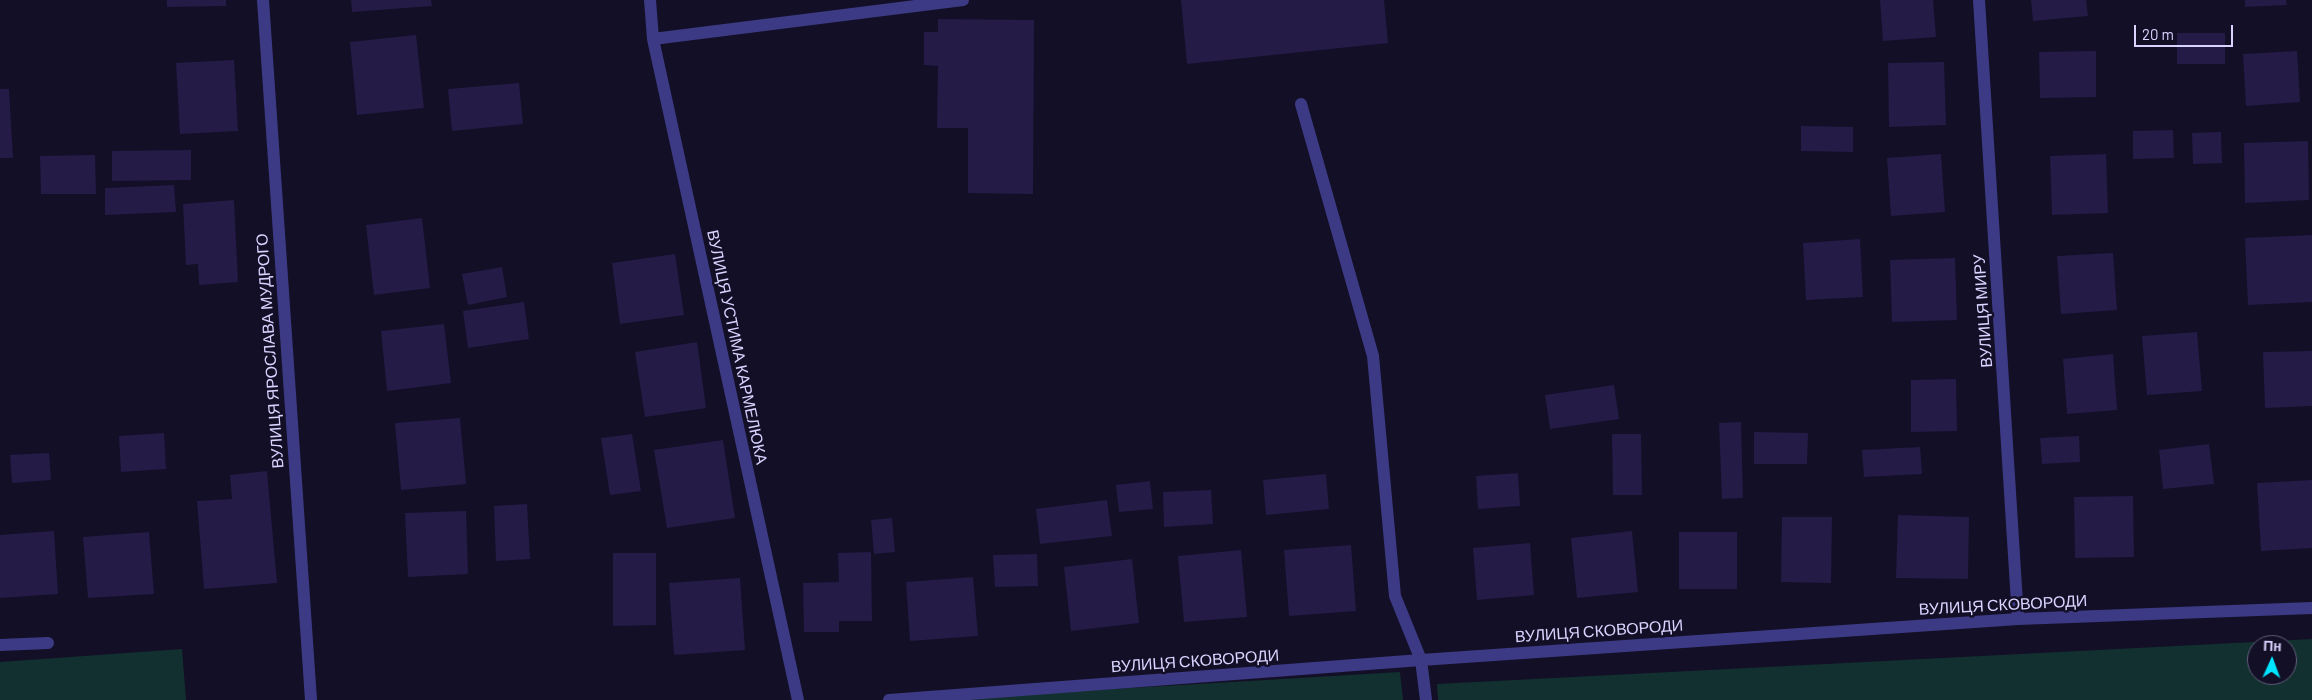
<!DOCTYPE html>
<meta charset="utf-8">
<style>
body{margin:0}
#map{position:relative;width:2312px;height:700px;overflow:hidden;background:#130f26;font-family:Barlow,sans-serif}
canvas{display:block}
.north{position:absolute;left:2247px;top:635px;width:50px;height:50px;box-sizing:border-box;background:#130f26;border:1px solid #625e7d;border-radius:50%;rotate:2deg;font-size:14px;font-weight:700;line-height:20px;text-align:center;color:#d9d4ff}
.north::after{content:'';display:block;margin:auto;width:18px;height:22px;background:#00e5ff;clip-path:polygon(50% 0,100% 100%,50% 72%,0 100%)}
.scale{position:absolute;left:2134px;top:25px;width:99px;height:22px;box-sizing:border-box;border:2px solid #d9d4ff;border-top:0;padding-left:6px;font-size:15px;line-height:18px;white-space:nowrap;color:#d9d4ff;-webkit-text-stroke:4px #130f26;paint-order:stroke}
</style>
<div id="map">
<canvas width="2312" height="700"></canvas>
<div class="north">Пн</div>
<div class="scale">20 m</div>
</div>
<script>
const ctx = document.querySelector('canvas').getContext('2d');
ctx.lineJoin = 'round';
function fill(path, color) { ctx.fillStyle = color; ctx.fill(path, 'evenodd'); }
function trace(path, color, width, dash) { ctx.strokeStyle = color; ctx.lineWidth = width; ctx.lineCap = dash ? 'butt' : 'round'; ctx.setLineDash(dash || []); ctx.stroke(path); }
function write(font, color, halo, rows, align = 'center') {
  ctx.font = font + ' Barlow,sans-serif'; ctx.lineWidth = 5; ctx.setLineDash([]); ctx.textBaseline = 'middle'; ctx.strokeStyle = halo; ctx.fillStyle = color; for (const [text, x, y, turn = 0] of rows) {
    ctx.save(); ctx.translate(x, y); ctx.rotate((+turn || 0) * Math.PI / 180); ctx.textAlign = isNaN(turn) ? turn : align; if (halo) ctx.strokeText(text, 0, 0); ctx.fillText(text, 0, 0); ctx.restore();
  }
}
fill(new Path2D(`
 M 2312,639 L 2312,700 L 1438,700 L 1437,684 ZM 2257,645 L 2287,645 L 2287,675 L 2257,675 Z
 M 182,649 L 186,700 L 0,700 L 0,662 Z
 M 1400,672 L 1403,700 L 929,700 Z`), '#12302f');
fill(new Path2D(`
 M 167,0 L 226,0 L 226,6 L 167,7 Z
 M 351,0 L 431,0 L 432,6 L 352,12 Z
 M 1181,0 L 1384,0 L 1388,43 L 1187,64 Z
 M 1880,0 L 1933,0 L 1936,37 L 1883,41 Z
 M 2031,0 L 2086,0 L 2088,16 L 2033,21 Z
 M 2245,0 L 2286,0 L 2287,5 L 2245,7 Z
 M 938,19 L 1034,20 L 1033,194 L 968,193 L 968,128 L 937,128 L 938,66 L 924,65 L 924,32 L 938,32 Z
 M 2177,33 L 2225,33 L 2225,64 L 2177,64 Z
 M 416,35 L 424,108 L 357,115 L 350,42 Z
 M 2096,51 L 2096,97 L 2040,98 L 2039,52 Z
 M 2297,51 L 2300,102 L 2246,106 L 2243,54 Z
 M 234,60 L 238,131 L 180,134 L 176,63 Z
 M 1944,62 L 1946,125 L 1889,127 L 1888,63 Z
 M 519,83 L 523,124 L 452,131 L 448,89 Z
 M 0,89 L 9,89 L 13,158 L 0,158 Z
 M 1801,126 L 1853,127 L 1853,152 L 1801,151 Z
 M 2173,130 L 2174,158 L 2133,159 L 2133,131 Z
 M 2221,132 L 2222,163 L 2193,164 L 2192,133 Z
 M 2308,141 L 2309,200 L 2245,203 L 2244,143 Z
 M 191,150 L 191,180 L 112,181 L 112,151 Z
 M 1941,154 L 1945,212 L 1891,216 L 1887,158 Z
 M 2106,154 L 2108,213 L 2052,215 L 2050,156 Z
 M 95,155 L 96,194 L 41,194 L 40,156 Z
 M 174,185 L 176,212 L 105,215 L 105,188 Z
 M 234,200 L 238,282 L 199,285 L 198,264 L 186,265 L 183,204 Z
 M 422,218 L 430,288 L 374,295 L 366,225 Z
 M 2312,235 L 2312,302 L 2248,305 L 2245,238 Z
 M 1860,239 L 1863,297 L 1806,300 L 1803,243 Z
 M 2113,253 L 2117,310 L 2061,314 L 2057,256 Z
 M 675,254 L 684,315 L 620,324 L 612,263 Z
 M 1955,258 L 1957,320 L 1892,322 L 1890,260 Z
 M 502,267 L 507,297 L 468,305 L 462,274 Z
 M 524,302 L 529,339 L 468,348 L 463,311 Z
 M 444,324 L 451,383 L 387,391 L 381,331 Z
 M 2197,332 L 2202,391 L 2147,395 L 2142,336 Z
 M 697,342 L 706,408 L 645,417 L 635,352 Z
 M 2312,351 L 2312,406 L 2265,408 L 2263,352 Z
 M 2113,354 L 2117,410 L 2067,414 L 2063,359 Z
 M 1956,379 L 1957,431 L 1911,432 L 1911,380 Z
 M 1614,385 L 1619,419 L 1550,429 L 1545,395 Z
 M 460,418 L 466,484 L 401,490 L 395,423 Z
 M 1741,422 L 1743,498 L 1722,499 L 1719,423 Z
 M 1754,432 L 1808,433 L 1807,464 L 1754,464 Z
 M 164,433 L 166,469 L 121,472 L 119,436 Z
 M 632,434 L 641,491 L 610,495 L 601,438 Z
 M 1612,434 L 1641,434 L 1642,495 L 1613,495 Z
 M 2079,436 L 2080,462 L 2042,464 L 2040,438 Z
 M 723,440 L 735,518 L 667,528 L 654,450 Z
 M 2209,444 L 2214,484 L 2163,489 L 2159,450 Z
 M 1920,447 L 1922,474 L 1864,477 L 1862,450 Z
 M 49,453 L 51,480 L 12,483 L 10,455 Z
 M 267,471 L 277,583 L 204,589 L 197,501 L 232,499 L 230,475 Z
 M 1518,473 L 1520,506 L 1478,509 L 1476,476 Z
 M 1326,474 L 1329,509 L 1266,515 L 1263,480 Z
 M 2312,480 L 2312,548 L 2261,551 L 2257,483 Z
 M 1150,481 L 1153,509 L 1119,512 L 1116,485 Z
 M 1211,490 L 1213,524 L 1164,527 L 1163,492 Z
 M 2133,496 L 2134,557 L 2075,558 L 2074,497 Z
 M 1107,500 L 1112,536 L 1040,544 L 1036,509 Z
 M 527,504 L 530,559 L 496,561 L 494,506 Z
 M 466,511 L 468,574 L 408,577 L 405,513 Z
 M 1898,515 L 1969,517 L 1968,579 L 1896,578 Z
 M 1782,517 L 1832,517 L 1831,583 L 1781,582 Z
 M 892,518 L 895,552 L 874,554 L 871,520 Z
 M 54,531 L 58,594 L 0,598 L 0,535 Z
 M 1632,531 L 1638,592 L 1577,598 L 1571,538 Z
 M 149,532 L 154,594 L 88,598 L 83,537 Z
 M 1679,532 L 1737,532 L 1737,589 L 1679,589 Z
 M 1530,543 L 1534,595 L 1477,600 L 1473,548 Z
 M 1351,545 L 1356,611 L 1289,616 L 1284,550 Z
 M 1241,550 L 1247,617 L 1184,622 L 1178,556 Z
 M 871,552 L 872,621 L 839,621 L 839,632 L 804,632 L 803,583 L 839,582 L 838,553 Z
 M 613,553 L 656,553 L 656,625 L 613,626 Z
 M 1037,554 L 1038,586 L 995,587 L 993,555 Z
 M 1132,559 L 1139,623 L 1071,631 L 1064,567 Z
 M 973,577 L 978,636 L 910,641 L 906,582 Z
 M 740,578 L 745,650 L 674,655 L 669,583 Z`), '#241b47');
trace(new Path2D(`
 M 1301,104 L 1373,356 L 1395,596 L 1421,660 L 1426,700`), '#3d3a85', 12);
trace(new Path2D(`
 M 263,0 L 311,700
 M 650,0 L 653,39 L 798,700
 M 1979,0 L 2018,619
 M 653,39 L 963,0
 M 0,645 L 48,643
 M 889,700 L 1421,660 L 2018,619 L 2312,608`), '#3d3a85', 12);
write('16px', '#d9d4ff', '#130f26', [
 ["ВУЛИЦЯ МИРУ",1983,311,-94],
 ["ВУЛИЦЯ УСТИМА КАРМЕЛЮКА",737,347,78],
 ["ВУЛИЦЯ ЯРОСЛАВА МУДРОГО",270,351,-94],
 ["ВУЛИЦЯ СКОВОРОДИ",2003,605,-3],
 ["ВУЛИЦЯ СКОВОРОДИ",1599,631,-4],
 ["ВУЛИЦЯ СКОВОРОДИ",1195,661,-4]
]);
</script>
